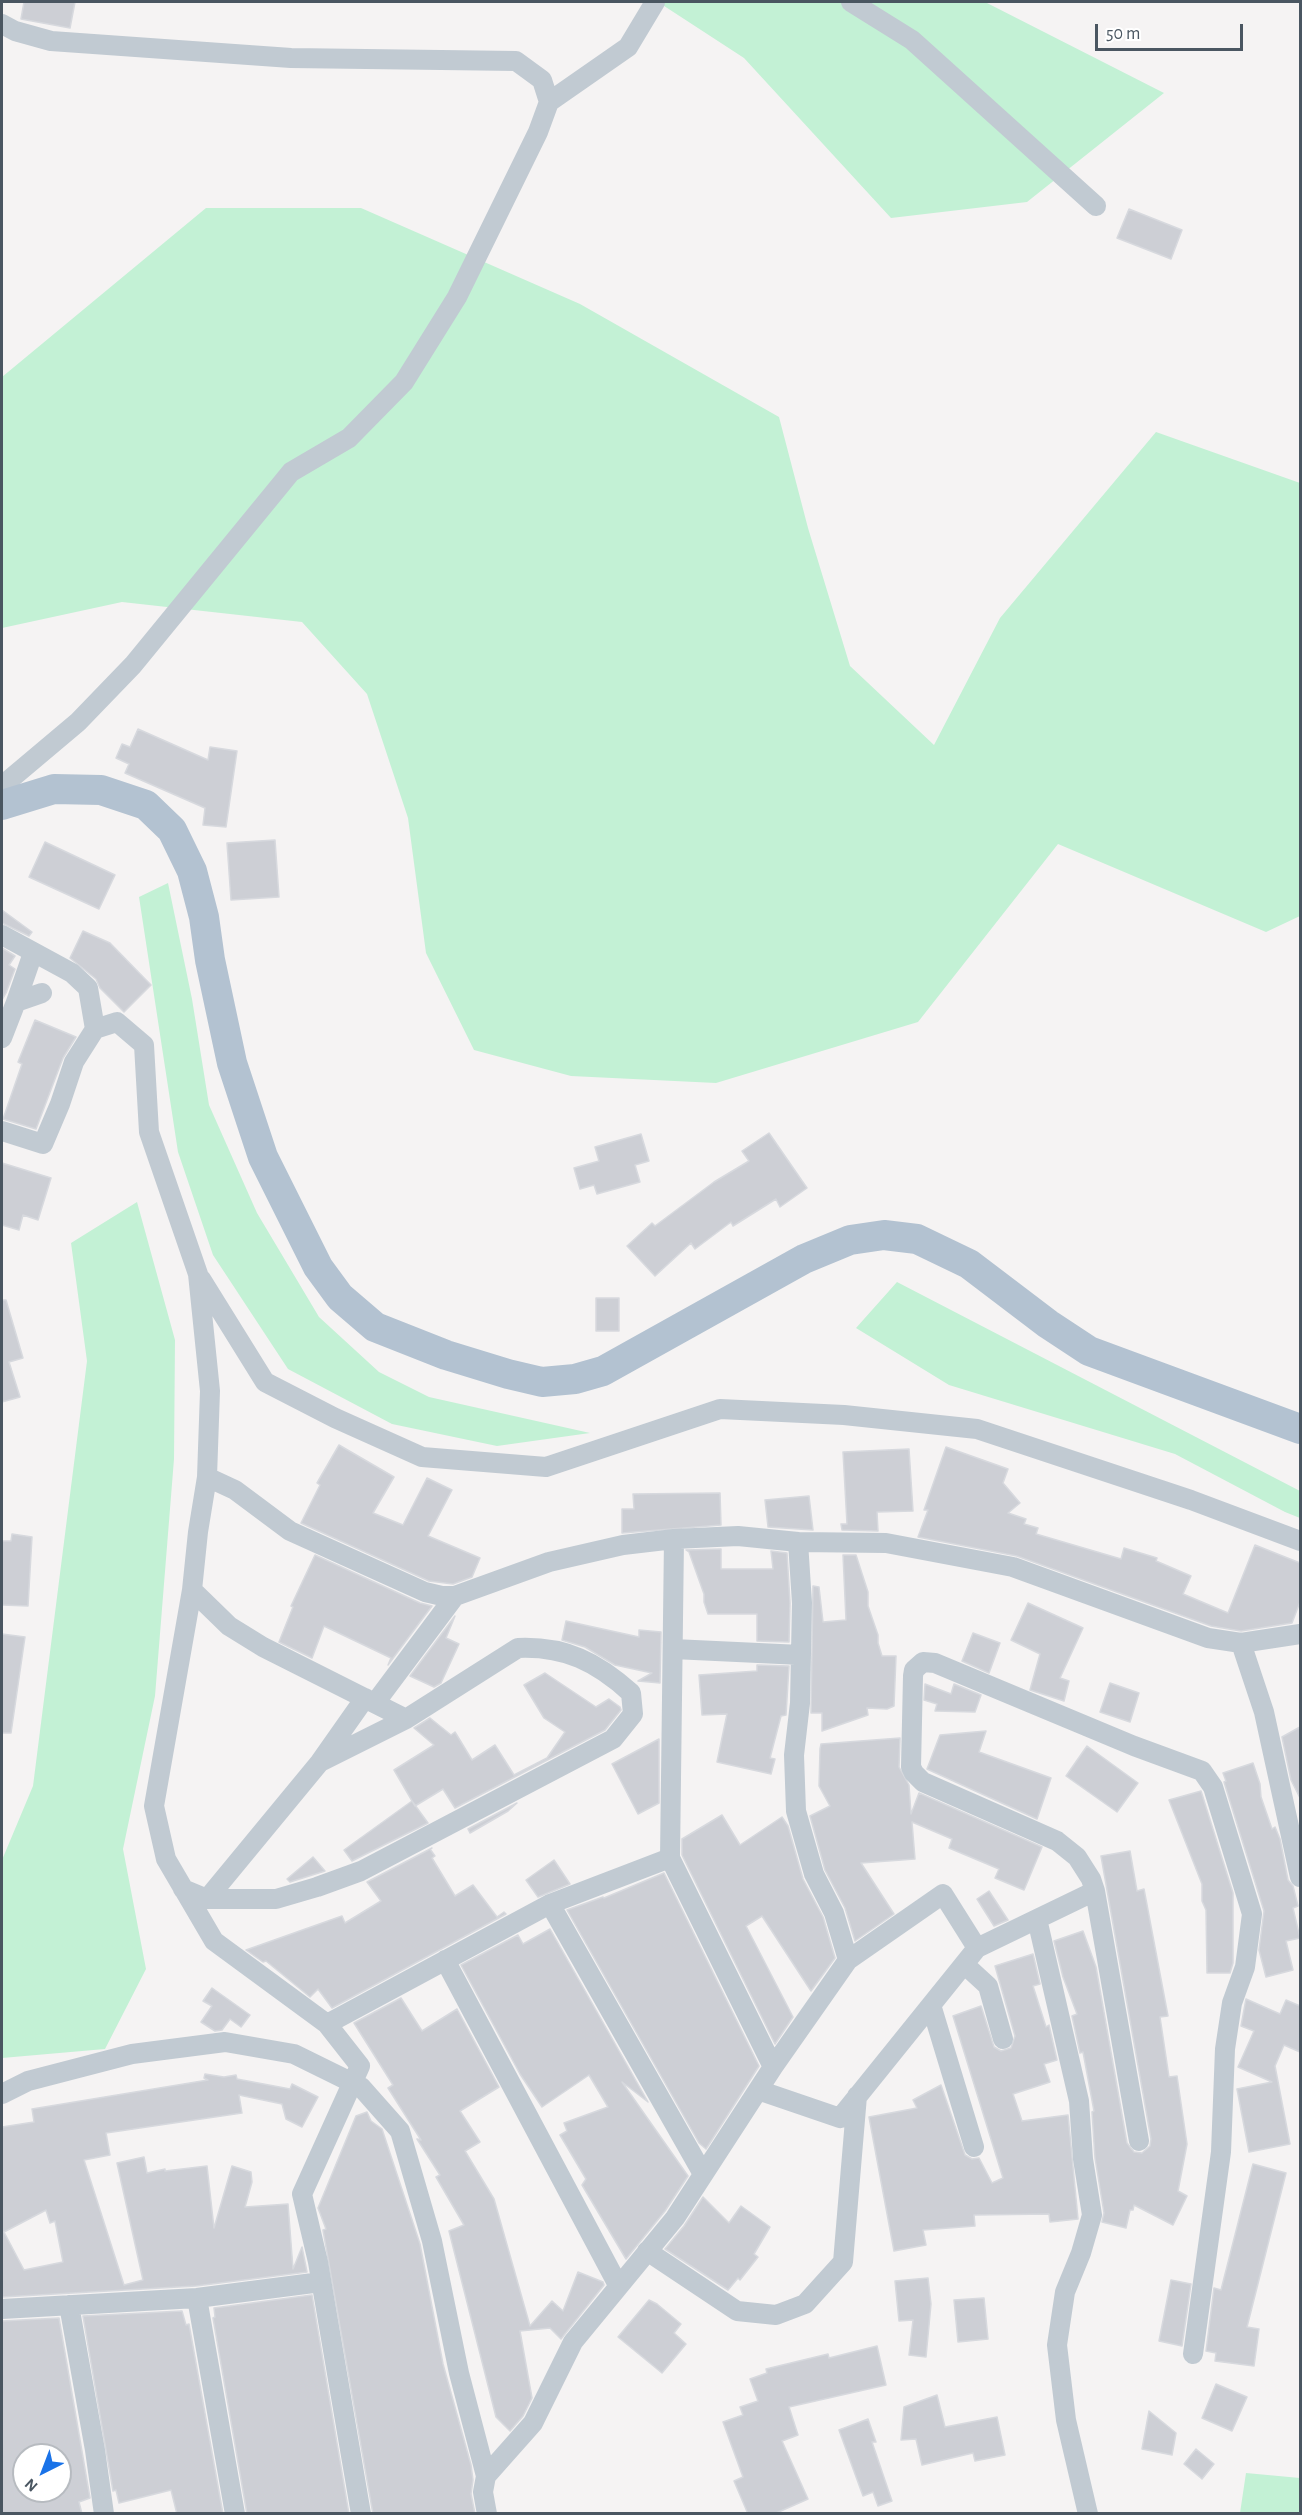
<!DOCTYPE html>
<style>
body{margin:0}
#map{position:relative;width:1302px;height:2515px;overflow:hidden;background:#f5f3f3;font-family:"Alegreya Sans",sans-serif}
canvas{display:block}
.frame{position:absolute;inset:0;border:3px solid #4a5661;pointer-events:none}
.north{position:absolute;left:12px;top:2443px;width:60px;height:60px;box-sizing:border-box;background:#fff;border:2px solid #b7bbc0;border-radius:50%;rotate:222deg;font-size:16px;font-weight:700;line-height:24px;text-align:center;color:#4a5661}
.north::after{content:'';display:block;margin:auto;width:21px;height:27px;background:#1a73e8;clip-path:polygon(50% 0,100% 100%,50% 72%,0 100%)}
.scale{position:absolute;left:1095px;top:24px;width:148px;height:27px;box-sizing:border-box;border:3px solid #4a5661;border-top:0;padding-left:8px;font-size:18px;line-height:21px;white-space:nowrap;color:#4a5661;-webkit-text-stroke:4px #fff;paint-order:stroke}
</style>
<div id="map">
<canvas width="1302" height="2515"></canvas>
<div class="frame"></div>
<div class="north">N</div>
<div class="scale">50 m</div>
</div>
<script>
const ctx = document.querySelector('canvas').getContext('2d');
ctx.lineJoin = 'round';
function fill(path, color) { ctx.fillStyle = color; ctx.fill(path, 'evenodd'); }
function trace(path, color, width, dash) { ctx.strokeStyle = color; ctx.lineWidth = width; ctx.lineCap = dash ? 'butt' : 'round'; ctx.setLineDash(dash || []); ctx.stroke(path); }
fill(new Path2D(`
 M 658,2 L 985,2 L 1164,93 L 1027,202 L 891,218 L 744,58 Z
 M 206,208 L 361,208 L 580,304 L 779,417 L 808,528 L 850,666 L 934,745 L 1000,618 L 1156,432 L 1300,483 L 1300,916 L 1266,932 L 1058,844 L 918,1022 L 716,1083 L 571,1076 L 474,1050 L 426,953 L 408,818 L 367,694 L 302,622 L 122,602 L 2,628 L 2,377 Z
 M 168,883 L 192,999 L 209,1105 L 257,1213 L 319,1317 L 379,1372 L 429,1397 L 590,1433 L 497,1446 L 392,1424 L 288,1369 L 213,1255 L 178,1152 L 139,897 Z
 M 137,1202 L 175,1340 L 174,1459 L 155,1696 L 123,1849 L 146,1969 L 105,2049 L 2,2058 L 2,1860 L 33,1786 L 87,1361 L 71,1243 Z
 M 897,1282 L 1300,1491 L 1300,1518 L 1285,1512 L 1175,1454 L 949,1385 L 856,1328 Z
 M 1246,2473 L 1300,2478 L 1300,2513 L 1240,2513 Z`), '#c3f1d5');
const building = new Path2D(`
 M 24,2 L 75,2 L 70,28 L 21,19 Z
 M 1129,209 L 1182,230 L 1171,259 L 1117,238 Z
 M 138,729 L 208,760 L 210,747 L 237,751 L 226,827 L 203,825 L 205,808 L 125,773 L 129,764 L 116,758 L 122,744 L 130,747 Z
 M 275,840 L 279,897 L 231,900 L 227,843 Z
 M 45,842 L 115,875 L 99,909 L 29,877 Z
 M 2,910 L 32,932 L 29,936 L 2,923 Z
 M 83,931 L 110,943 L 151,985 L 124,1012 L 100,988 L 96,979 L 70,958 Z
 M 2,948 L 15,956 L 9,965 L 15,969 L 6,993 L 2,1000 Z
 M 35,1020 L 76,1037 L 63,1058 L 36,1129 L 3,1119 L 22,1064 L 18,1062 Z
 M 769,1133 L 807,1188 L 780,1207 L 776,1199 L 733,1226 L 731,1222 L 695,1249 L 691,1243 L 655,1276 L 627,1246 L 652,1223 L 655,1226 L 714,1182 L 749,1161 L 742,1151 Z
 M 641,1134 L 649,1161 L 635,1165 L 640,1182 L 597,1194 L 594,1185 L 580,1189 L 574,1168 L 599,1161 L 595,1147 Z
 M 2,1163 L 51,1178 L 38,1220 L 23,1215 L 19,1230 L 2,1225 Z
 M 596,1298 L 619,1298 L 619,1331 L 596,1331 Z
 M 2,1300 L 6,1300 L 23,1358 L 9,1362 L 20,1397 L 2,1402 Z
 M 339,1445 L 394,1477 L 373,1513 L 403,1525 L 427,1478 L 452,1490 L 428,1536 L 480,1558 L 472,1577 L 453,1584 L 429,1581 L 301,1523 L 320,1485 L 317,1483 Z
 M 946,1447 L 1008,1469 L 1003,1483 L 1020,1503 L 1008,1513 L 1026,1519 L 1024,1524 L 1038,1528 L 1036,1534 L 1121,1559 L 1124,1548 L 1157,1558 L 1156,1561 L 1191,1576 L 1183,1594 L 1228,1613 L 1255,1545 L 1300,1563 L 1300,1602 L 1292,1623 L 1241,1631 L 1211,1626 L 1017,1556 L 918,1537 L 928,1510 L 924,1510 Z
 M 909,1449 L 913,1511 L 877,1512 L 878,1531 L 842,1530 L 841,1524 L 847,1524 L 843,1452 Z
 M 720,1493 L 721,1525 L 622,1533 L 622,1509 L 634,1509 L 633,1494 Z
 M 809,1496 L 813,1530 L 768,1527 L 765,1500 Z
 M 12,1534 L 32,1537 L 28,1606 L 2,1605 L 2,1541 L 11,1541 Z
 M 721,1549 L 721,1569 L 773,1569 L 771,1551 L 787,1553 L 790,1603 L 789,1642 L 757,1641 L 757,1614 L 708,1614 L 704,1602 L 704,1594 L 689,1552 L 686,1550 Z
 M 315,1555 L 420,1603 L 432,1606 L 388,1665 L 391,1658 L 324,1626 L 312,1658 L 279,1642 L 293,1607 L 291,1606 Z
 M 843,1555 L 856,1555 L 868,1592 L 868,1606 L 878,1635 L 878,1643 L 882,1656 L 896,1656 L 894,1706 L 887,1709 L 867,1708 L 868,1715 L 822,1731 L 822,1713 L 811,1713 L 813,1586 L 819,1587 L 823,1622 L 846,1620 Z
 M 1028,1603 L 1083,1628 L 1060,1678 L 1069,1681 L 1064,1701 L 1030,1690 L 1040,1654 L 1011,1640 Z
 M 455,1616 L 446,1638 L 459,1644 L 441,1683 L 434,1687 L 410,1676 Z
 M 566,1621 L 639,1637 L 639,1630 L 661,1632 L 660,1683 L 638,1681 L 652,1673 L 615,1665 L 585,1647 L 562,1640 Z
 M 973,1633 L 1000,1643 L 989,1673 L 962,1661 Z
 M 2,1634 L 25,1637 L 11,1733 L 2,1733 Z
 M 757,1665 L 789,1666 L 786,1715 L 781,1716 L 770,1758 L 775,1759 L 771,1774 L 717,1762 L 727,1714 L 702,1715 L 699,1675 L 757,1671 Z
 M 545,1673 L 596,1707 L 609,1699 L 620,1707 L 621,1710 L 605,1730 L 455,1808 L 443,1789 L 415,1806 L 394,1770 L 434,1745 L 414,1728 L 430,1718 L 451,1735 L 455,1732 L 472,1760 L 495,1745 L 514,1775 L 547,1758 L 565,1732 L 544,1718 L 524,1685 Z
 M 1110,1683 L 1139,1693 L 1130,1722 L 1100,1712 Z
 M 925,1684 L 951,1694 L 954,1684 L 981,1695 L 975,1712 L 935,1711 L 937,1704 L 924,1700 Z
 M 1300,1727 L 1300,1798 L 1291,1780 L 1282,1737 Z
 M 986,1731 L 979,1752 L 1051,1778 L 1037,1819 L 927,1769 L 940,1735 Z
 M 900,1738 L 899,1767 L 909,1785 L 911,1814 L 919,1793 L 1042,1847 L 1024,1890 L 995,1878 L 999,1869 L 949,1848 L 952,1839 L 912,1822 L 915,1859 L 861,1863 L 894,1914 L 855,1941 L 845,1908 L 825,1870 L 810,1816 L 830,1806 L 819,1786 L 820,1749 L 821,1744 Z
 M 659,1739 L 659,1803 L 638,1814 L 612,1764 Z
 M 1087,1746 L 1138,1783 L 1117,1812 L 1066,1776 Z
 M 1253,1763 L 1260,1784 L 1261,1797 L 1272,1829 L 1275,1827 L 1280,1839 L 1288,1880 L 1293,1886 L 1298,1906 L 1293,1908 L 1300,1938 L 1286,1941 L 1293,1970 L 1266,1977 L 1259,1950 L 1264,1911 L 1224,1782 L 1226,1781 L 1223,1773 Z
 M 1201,1791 L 1233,1893 L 1233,1963 L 1230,1973 L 1207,1973 L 1206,1910 L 1202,1901 L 1202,1884 L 1169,1800 Z
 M 412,1801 L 428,1823 L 352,1861 L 344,1850 Z
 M 517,1803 L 508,1811 L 470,1833 L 468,1829 Z
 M 722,1815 L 740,1845 L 782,1817 L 788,1826 L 803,1879 L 823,1917 L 835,1958 L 811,1991 L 762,1916 L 746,1926 L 793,2017 L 775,2044 L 682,1855 L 682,1839 Z
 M 432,1848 L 430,1849 L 435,1856 L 432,1858 L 455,1896 L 473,1885 L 497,1917 L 504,1912 L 506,1914 L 332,2008 L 318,1989 L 310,1997 L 266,1961 L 263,1962 L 246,1950 L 342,1916 L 345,1923 L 381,1901 L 367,1882 Z
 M 1130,1851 L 1137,1891 L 1144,1889 L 1168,2016 L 1160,2017 L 1169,2077 L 1177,2076 L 1187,2144 L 1178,2191 L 1187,2196 L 1173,2225 L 1134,2205 L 1133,2210 L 1130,2210 L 1126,2228 L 1102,2222 L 1104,2213 L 1095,2158 L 1092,2112 L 1094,2111 L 1083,2052 L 1080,2053 L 1072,2016 L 1077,2014 L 1063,1977 L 1054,1941 L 1083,1931 L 1096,1967 L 1127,2143 L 1134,2152 L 1142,2153 L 1150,2146 L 1151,2139 L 1101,1856 Z
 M 313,1857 L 325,1871 L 290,1882 L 287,1879 Z
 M 554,1860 L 570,1884 L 538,1897 L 526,1880 Z
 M 664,1873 L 759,2066 L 706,2149 L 699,2143 L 567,1910 L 603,1897 L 604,1898 Z
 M 989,1891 L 1008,1920 L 994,1926 L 977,1899 Z
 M 550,1929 L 648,2102 L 622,2082 L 688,2176 L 665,2211 L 626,2259 L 582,2185 L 586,2179 L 560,2135 L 567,2131 L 564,2123 L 608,2107 L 589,2075 L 542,2107 L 520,2074 L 461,1965 L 518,1935 L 523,1944 Z
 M 1033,1954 L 1040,1984 L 1033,1986 L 1046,2027 L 1049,2025 L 1057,2060 L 1044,2064 L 1050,2082 L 1013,2094 L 1022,2121 L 1068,2115 L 1078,2219 L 1050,2222 L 1049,2214 L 974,2215 L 975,2226 L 923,2230 L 926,2245 L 894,2251 L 869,2117 L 917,2108 L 913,2100 L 941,2085 L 965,2155 L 972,2159 L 979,2158 L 992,2183 L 1003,2178 L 953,2016 L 981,2006 L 994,2047 L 1001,2051 L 1011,2048 L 1015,2036 L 995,1966 Z
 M 212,1988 L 250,2015 L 241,2027 L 230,2019 L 222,2030 L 215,2031 L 201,2022 L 212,2006 L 203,2001 Z
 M 401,1998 L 422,2031 L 457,2009 L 499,2087 L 460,2111 L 480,2142 L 465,2151 L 494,2199 L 530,2326 L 552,2301 L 563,2311 L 578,2272 L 603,2282 L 604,2285 L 561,2339 L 550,2328 L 520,2331 L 532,2398 L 523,2416 L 510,2431 L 496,2417 L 449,2231 L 464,2225 L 436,2177 L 440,2175 L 417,2139 L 421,2140 L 388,2088 L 393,2085 L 354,2023 Z
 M 1246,1999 L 1280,2014 L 1286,2000 L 1300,2006 L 1300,2052 L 1284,2045 L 1275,2066 L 1290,2144 L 1249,2152 L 1237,2089 L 1272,2082 L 1238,2067 L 1254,2031 L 1241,2026 Z
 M 205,2074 L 224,2077 L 236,2075 L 237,2079 L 290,2089 L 292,2084 L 318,2097 L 302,2127 L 286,2119 L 282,2104 L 239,2095 L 242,2113 L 106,2133 L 110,2155 L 84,2160 L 124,2285 L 143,2280 L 117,2163 L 144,2157 L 147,2173 L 165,2169 L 165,2171 L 207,2166 L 214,2228 L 232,2166 L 251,2172 L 252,2182 L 245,2207 L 288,2204 L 293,2269 L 302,2247 L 307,2272 L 196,2286 L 2,2297 L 2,2127 L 34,2122 L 32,2109 L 208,2080 L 204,2078 ZM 46,2210 L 50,2223 L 55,2221 L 63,2262 L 24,2270 L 4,2232 Z
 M 367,2112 L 371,2121 L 382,2129 L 420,2244 L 443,2364 L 471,2465 L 473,2480 L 471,2494 L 475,2514 L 373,2514 L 323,2230 L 326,2229 L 318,2208 L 356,2116 Z
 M 1253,2164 L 1286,2173 L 1247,2327 L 1259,2329 L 1254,2366 L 1215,2361 L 1216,2353 L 1206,2351 L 1214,2288 L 1221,2290 Z
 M 703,2197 L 729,2223 L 741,2206 L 770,2227 L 754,2254 L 758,2257 L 740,2280 L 738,2278 L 728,2290 L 665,2249 L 684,2226 Z
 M 928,2278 L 931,2304 L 926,2357 L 909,2355 L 913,2320 L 899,2321 L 895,2281 Z
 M 1171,2280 L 1191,2284 L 1182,2346 L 1159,2341 Z
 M 312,2295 L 349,2514 L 247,2514 L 213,2318 L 215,2317 L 214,2308 Z
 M 984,2298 L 988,2339 L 958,2342 L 954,2300 Z
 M 649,2300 L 657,2304 L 681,2324 L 674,2333 L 686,2344 L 662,2373 L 618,2337 Z
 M 182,2311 L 186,2325 L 189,2324 L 223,2514 L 177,2514 L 171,2490 L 119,2503 L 116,2490 L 113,2491 L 83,2316 Z
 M 59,2318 L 90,2498 L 79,2502 L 82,2514 L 2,2514 L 2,2321 ZM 24,2455 L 60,2455 L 60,2491 L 24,2491 Z
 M 877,2346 L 886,2385 L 789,2407 L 798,2435 L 782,2441 L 808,2499 L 774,2514 L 748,2514 L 734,2481 L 743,2477 L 723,2422 L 743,2415 L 740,2407 L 758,2401 L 750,2379 L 767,2373 L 766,2369 L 828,2354 L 829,2358 Z
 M 1216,2384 L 1247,2397 L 1232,2431 L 1202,2418 Z
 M 937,2395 L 945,2427 L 997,2417 L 1005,2455 L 975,2461 L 973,2453 L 922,2465 L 916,2439 L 901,2440 L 904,2407 Z
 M 1149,2411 L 1176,2433 L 1172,2455 L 1142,2449 Z
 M 868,2419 L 876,2442 L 872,2442 L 892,2501 L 878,2506 L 873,2492 L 863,2496 L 839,2430 Z
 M 1196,2449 L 1214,2464 L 1202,2479 L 1184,2464 Z`);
fill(building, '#cdcfd5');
trace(building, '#d7d9de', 1.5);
trace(new Path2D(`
 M 851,2 L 912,40 L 1096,206
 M 2,24 L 15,31 L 51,41 L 291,58 L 516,61 L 542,80 L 549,102 L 538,132 L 457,297 L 404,382 L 349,438 L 291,472 L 133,665 L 78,722 L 2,786
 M 549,102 L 628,47 L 655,2
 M 2,935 L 72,973 L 88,988 L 95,1029
 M 16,1002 L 33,953
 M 2,1038 L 16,1002 L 42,993
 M 2,1131 L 43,1144 L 60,1104 L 74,1062 L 95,1029 L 117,1022 L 144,1045 L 149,1132 L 198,1274 L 210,1391 L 207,1477 L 198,1532 L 192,1590 L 154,1806 L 166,1859 L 214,1941 L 327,2024 L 360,2066 L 302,2194 L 318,2262 L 361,2514
 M 201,1279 L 265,1382 L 335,1418 L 422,1457 L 546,1467 L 720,1409 L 844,1415 L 977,1429 L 1191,1500 L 1300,1541
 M 207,1477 L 235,1490 L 290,1531 L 425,1592 L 442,1596 L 455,1596 L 549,1562 L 623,1545 L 674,1539 L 738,1536 L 798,1542
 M 674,1539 L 670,1858 L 773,2067
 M 192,1590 L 229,1626 L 263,1647 L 406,1719
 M 1241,1643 L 1264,1712 L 1300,1877
 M 673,1649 L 801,1655
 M 375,1703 L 455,1596
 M 183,1889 L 207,1899 L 276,1899 L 317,1887 L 361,1871 L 613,1739 L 633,1714 L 631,1693 C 597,1662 565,1646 518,1648 L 406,1719 L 320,1762
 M 207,1899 L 320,1762 L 365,1698
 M 550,1904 L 703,2174
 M 1037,1919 L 1079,2101 L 1083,2159 L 1092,2215 L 1081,2253 L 1065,2292 L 1057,2345 L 1066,2420 L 1088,2514
 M 445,1960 L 618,2285
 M 848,1960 L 834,1913 L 814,1874 L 796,1811 L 794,1755 L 800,1703 L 802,1603 L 798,1542 L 886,1543 L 1013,1567 L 1208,1638 L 1241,1643 L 1300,1634
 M 964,1964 L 988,1986 L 1003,2039
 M 931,2005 L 974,2147
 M 327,2024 L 550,1904 L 670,1858
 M 758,2090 L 840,2118 L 977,1948 L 1095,1891
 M 2,2094 L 28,2081 L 132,2054 L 225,2042 L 294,2054 L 361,2087 L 400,2131 L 432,2241 L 459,2373 L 486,2476 L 483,2492 L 487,2514
 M 1139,2141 L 1095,1891 L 1091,1879 L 1077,1857 L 1057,1841 L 923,1782 L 914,1773 L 911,1767 L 913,1676 L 914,1670 L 923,1662 L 935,1663 L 1134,1746 L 1202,1771 L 1213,1787 L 1252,1914 L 1245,1967 L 1232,2003 L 1225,2049 L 1221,2152 L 1193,2354
 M 647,2251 L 737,2311 L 776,2315 L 805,2304 L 843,2262 L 857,2096
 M 197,2298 L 235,2514
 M 69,2305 L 95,2450 L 104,2514
 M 2,2309 L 197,2298 L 321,2282
 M 486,2476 L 533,2423 L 573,2342 L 675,2218 L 773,2067 L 848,1960 L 943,1894 L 977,1948`), '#c1cad2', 20);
trace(new Path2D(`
 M 2,805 L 54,789 L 101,790 L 146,805 L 172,830 L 192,871 L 204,917 L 210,960 L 232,1063 L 263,1157 L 318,1267 L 340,1297 L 375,1327 L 446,1355 L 508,1374 L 542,1382 L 575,1379 L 603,1371 L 804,1259 L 850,1240 L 884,1235 L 917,1239 L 969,1264 L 1048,1324 L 1089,1351 L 1300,1429`), '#b3c2d1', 30);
</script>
